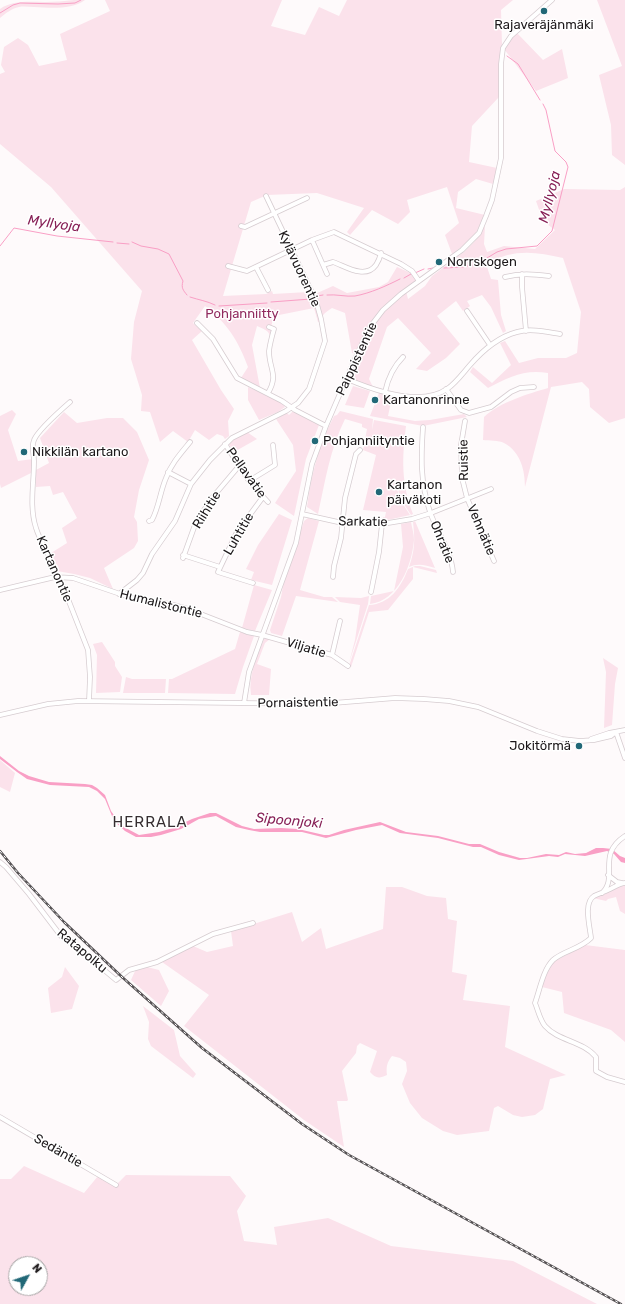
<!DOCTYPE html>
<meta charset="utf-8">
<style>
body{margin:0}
#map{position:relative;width:625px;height:1304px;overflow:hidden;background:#fefafb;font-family:Rubik,sans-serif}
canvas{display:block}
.north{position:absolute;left:8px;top:1256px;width:40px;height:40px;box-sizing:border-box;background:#fff;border:1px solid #a4a3a3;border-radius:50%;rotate:50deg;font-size:11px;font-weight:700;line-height:16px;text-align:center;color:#1c181a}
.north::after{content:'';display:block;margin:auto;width:14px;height:18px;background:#216877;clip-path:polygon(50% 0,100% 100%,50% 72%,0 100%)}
</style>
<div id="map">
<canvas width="625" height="1304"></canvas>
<div class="north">N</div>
</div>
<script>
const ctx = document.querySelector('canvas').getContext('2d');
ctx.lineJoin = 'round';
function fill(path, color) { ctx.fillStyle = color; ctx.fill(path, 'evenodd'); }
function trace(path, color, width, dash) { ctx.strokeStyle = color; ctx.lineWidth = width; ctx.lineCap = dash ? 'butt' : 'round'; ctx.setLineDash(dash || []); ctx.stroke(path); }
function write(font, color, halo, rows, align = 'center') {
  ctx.font = font + ' Rubik,sans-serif'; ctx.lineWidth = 3; ctx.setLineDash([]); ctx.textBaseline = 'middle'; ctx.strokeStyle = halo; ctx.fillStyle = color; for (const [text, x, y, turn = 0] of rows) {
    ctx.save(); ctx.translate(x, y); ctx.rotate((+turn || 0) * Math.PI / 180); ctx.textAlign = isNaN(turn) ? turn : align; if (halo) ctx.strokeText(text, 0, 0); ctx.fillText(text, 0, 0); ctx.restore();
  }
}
fill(new Path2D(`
 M 74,0 L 85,0 C 71,10 51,8 34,7 C 29,7 23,6 19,7 C 11,9 6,13 0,18 L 0,9 C 13,0 29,2 45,2 C 55,2 64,1 74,0 Z
 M 105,0 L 282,0 L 271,26 L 305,35 L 319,7 L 339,16 L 347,0 L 513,0 L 501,10 L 502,44 L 499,64 L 499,97 L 472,126 L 469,162 L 497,168 L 493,184 L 476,179 L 458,192 L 456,208 L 485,215 L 477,231 L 472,239 L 452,254 L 445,235 L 459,223 L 447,187 L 407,200 L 410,212 L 398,224 L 372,210 L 350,235 L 347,232 L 364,208 L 317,193 L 267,195 L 251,202 L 223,296 L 266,294 L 272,291 L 273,294 L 308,292 L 315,294 L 333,286 L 347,293 L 379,287 L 388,282 L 397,267 L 415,275 L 419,281 L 406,291 L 408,299 L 425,286 L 432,276 L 464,252 L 475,241 L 485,226 L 484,244 L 487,252 L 504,246 L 535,249 L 555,230 L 543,221 L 536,201 L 564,189 L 620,190 L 625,187 L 625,418 L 609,423 L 590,407 L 589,389 L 582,382 L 551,387 L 525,487 C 525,471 521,452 504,443 C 499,440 489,441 483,440 L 484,417 C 500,402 528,394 548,388 L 548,373 C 524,369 509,377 488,388 L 470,372 L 473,367 L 492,383 L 511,365 L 500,343 L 505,341 L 519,363 L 538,358 L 566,358 L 577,353 L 581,312 L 563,258 C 534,251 512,249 486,264 L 491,279 L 498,280 L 501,315 L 506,331 L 503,333 L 491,307 L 482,295 L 467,301 L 470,306 L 463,311 L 456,301 L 437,316 L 460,344 L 446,358 L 427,371 L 416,369 L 431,353 L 398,318 L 387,327 L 369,379 L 374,389 L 347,379 L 357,354 L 352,353 L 345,313 L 332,308 C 326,312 320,315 322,323 L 318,322 L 314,308 L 274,316 L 271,327 L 275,333 L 273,336 L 270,338 C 270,330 263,329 257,326 L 252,345 L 260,388 L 241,378 L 248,367 C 238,340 227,323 205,306 L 193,323 L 202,331 L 192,340 L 221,390 L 234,409 L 228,421 L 229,436 L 225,439 L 223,436 L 217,434 L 209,440 L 195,430 L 188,442 L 173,431 L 160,442 L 150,412 L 141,411 L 142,395 L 131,359 L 134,322 L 142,291 L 51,187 L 0,144 L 0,74 L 5,72 L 1,65 L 4,47 L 18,38 L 28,45 L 39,66 L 67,60 L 60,34 L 110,11 Z
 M 597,0 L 625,0 L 625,165 L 612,155 L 611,125 L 599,75 L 622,66 Z
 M 517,33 L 543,60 L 562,49 L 568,78 L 536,91 L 504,49 L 509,41 Z
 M 353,386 L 370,391 L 364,408 L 345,405 Z
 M 248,387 L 281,401 L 285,407 L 278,412 L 259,420 L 248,400 Z
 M 379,393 L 392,397 L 388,416 L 415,421 L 430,420 L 464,414 L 467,417 L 423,426 L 370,416 Z
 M 12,410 L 16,414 L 8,430 L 18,461 L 33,459 L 31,473 L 1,488 L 0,484 L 0,416 Z
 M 340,411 L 373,419 L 372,430 L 374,420 L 406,426 C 402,458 401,483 413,514 L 411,515 L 400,498 L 395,476 L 399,498 L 410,515 L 383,521 L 383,517 L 385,517 L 386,512 L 363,510 L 376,455 L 363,450 L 367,429 L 362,427 L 362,424 L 345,419 C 330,449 325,482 318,514 L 307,507 C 311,475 319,445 334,416 L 337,415 Z
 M 64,412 L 77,423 L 107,418 L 123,418 L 137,432 L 149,460 L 139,490 L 134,517 L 137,522 L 138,541 L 134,548 L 104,568 L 113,589 L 90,578 L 74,574 L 57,571 L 51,553 L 67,543 L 62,528 L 77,518 L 63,492 L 53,495 L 50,486 L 36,487 L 36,470 L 49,463 L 40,438 Z
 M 292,412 L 295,412 L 319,425 L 306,459 L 294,516 L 275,503 L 296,471 L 293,445 L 276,419 L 287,413 L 289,415 Z
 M 247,432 L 257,439 L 234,452 L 228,443 L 232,440 Z
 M 279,514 L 292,520 L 272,585 L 251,580 L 254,572 L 246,569 L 258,545 Z
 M 308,518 L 319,521 L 300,590 L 324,597 L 332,597 L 338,602 L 296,596 L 282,636 L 271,633 L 270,630 L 281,597 L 283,586 L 304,521 Z
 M 415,521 L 435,568 C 425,565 418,563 409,567 C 415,550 415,540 413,522 Z
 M 411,522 C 412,528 414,534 414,540 C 412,565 398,601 370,604 L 371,596 L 394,591 L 403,547 L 401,524 Z
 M 415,566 L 420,566 L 436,570 L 437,573 L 413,567 L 413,579 L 388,610 L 369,612 L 351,667 L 349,666 L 369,605 C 390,604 401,587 408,569 Z
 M 254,585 L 272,590 L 255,631 L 242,628 Z
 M 369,596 L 368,604 L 349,663 L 355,640 L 360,605 L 340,602 L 335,597 L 361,598 Z
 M 240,632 L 254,636 L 243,667 L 235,694 L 168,693 L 169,679 L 172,679 L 235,649 Z
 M 266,638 L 270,639 L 265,643 L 257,664 L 271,669 L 269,695 L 251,695 C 248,676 257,656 264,639 Z
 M 102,642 L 115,662 L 115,666 L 122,677 L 120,692 L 96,693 L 97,655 L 93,644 Z
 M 603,658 L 618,668 L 615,684 L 612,725 L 604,728 L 606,672 Z
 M 126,677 L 132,679 L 166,679 L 165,693 L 123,693 Z
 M 0,760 L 15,773 L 10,792 L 0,787 Z
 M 622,883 L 625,883 L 625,914 L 620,911 L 616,897 L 608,899 L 606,901 L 593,898 L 617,888 Z
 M 386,887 L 402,887 L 427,896 L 446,898 L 448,919 L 457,921 L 452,972 L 467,975 L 463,1000 L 510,1006 L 505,1047 L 566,1075 L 550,1079 L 543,1109 L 535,1115 L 522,1117 L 513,1115 L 498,1106 L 494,1108 L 489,1131 L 457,1135 L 443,1131 L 422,1118 L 410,1103 L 402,1084 L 407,1071 L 406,1062 L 400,1058 L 392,1056 C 387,1062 386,1067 387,1075 C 379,1079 375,1078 370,1072 L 377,1051 L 360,1043 L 357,1046 L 356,1053 L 342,1071 L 348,1100 L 347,1101 L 337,1101 L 344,1147 L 304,1120 L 184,1026 L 209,995 L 162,962 L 193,946 L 207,952 L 233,946 L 231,931 L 292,912 L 302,942 L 321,928 L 326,949 L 383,929 Z
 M 585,945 L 625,950 L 625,1042 L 611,1030 L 564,1013 L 562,992 L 542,987 L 548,969 L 555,961 Z
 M 65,967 L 79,986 L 72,1009 L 51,1013 L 48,988 L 62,977 Z
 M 147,967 L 159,970 L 169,991 L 161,1006 L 131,980 L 136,969 Z
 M 143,1006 L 174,1030 L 180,1056 L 196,1074 L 193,1078 L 151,1046 L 148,1039 L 149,1022 Z
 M 24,1166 L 84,1193 L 98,1176 L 116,1185 L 126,1175 L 230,1176 L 246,1196 L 237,1211 L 244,1241 L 277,1245 L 274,1227 L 328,1218 L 391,1246 L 513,1261 L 597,1304 L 0,1304 L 0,1179 L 11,1179 ZM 16,1264 L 40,1264 L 40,1288 L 16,1288 Z`), '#fbe2eb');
fill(new Path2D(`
 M 0,756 L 19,771 L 29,776 L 49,782 L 85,784 L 92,785 L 97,788 L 105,795 L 111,811 L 119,822 L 124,827 L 139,835 L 159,832 L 173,828 L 192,819 L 210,813 L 216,813 L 242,826 L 254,829 L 281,828 L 298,829 L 324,835 L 329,835 L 344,830 L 380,822 L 406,832 L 438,836 L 469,844 L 480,844 L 499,852 L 520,858 L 527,858 L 546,854 L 559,855 L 566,852 L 575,854 L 586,853 L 596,848 L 603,848 L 612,849 L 620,856 L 625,858 L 625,863 L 621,862 L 614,854 L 607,851 L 585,856 L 565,854 L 558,857 L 549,856 L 519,860 L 499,855 L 481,847 L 473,847 L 438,838 L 400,833 L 382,825 L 356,830 L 326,838 L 302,832 L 260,832 L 249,830 L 236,827 L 216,816 L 199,819 L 181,829 L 161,835 L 151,837 L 136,837 L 125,831 L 114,821 L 105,799 L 97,791 L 89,787 L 50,785 L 27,779 L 17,772 L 0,759 Z`), '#f99fc5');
trace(new Path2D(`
 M 0,13 L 13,5 L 20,3 L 58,4 L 75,3 L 81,0
 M 507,56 L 518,64 L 540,100
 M 132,242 L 141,246 L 158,249 L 169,254 L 183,281 C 181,288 183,290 187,295
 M 117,243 L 129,244
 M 0,246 L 14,228 L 57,236 L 113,242
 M 444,268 L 463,267 L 477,264 L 497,252 L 506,249 L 537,246 L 552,231 L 568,167 L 566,162 L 555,151 L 546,110 L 543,104
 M 428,269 L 433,268
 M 415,273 L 424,269
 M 404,278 L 411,274
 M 327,295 C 336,294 346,297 355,296 C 371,293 386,286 400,279
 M 317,296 L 323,295
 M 190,297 C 199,300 207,301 215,305
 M 271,302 L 311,299
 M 219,306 L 267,303`), '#f99fc5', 1);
const minor = new Path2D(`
 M 241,226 L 245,227 L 307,198
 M 312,240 L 327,274
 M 323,265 L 333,262 C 345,266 365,280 376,265 C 378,262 380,257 381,253
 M 228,266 L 247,271 L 312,240 L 334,232 L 401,264 L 412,271 L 419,281
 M 256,267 L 268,290
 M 522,274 L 522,287 L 526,331
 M 505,277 C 520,273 533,274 549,276
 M 467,311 L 490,345
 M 197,323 L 213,339 L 237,378 L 282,401 L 295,410 L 326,426
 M 347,379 C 373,390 421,407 447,389 C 456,383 463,373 470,365 C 483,350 498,337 517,332 C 530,328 547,332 560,334
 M 446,389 L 461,410 L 469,413 L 491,407 L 511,392 L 520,388 L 534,387
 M 385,392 C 388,378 393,367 403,357
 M 268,393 C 279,375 269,369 269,351 C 270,343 272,336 274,329 L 269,327
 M 465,421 L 461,445 L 462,478 L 467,498 L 494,561
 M 423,427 C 421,457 420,482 430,512 C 437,532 451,550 453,572
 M 225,444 L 249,481 L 268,502
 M 168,472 L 191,484
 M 249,481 L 275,465 L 273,445
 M 302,514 L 338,522 L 382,524 L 412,519 L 431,513 L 491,489
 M 149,521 L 152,520 C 159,507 160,492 166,478 C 171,464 181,453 190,442
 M 183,555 L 220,567
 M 183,558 L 196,522 L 212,498 L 239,466
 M 59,576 L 88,650 L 90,677 L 89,701
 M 55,577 C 54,559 41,545 36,528 C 29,507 34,483 34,461 C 34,454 31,447 34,440 C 38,430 62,409 70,402
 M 333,577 L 334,566 L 341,538 L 345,498 L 356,454 L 360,450
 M 253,583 L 218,572 L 237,532 L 263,497
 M 0,590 L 55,577 L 73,578 L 132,598 L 170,604 L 188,609 L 247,632 L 262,635 L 332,655 L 348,666
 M 371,592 L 379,552 L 382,524
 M 119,594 L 137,580 L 143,573 L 152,554 L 175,521 L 191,484 L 210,460 L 232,438 L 286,411 L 298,403 L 309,389 L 325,341 L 321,319 L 316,301 L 266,196
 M 332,655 L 340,621
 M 244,703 L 249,672 L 296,543 L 312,464 L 326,426 L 354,361 L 370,327 L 383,310 L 401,294 L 462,250 L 479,233 L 486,216 L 492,200 L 501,158 L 501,64 L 503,48 L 511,36 L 552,0
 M 0,715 L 48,704 L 78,701 L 321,704 L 395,698 L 424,699 L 449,701 L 478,707 L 537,731 L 562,739 L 580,741 L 594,740 L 611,736 L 616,732
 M 616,732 L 625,758
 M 591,739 L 609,733 L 625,730
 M 0,862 L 6,867 L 29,894 L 61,936 L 91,959 L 116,980 L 129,970 L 157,962 L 213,934 L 253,923
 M 608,875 L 617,882 L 622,883
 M 625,883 C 620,883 613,888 608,890 C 604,892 598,894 594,896 C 583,903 590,927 591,938 C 580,949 563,951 553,960 C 543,970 540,989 535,1003 C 538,1010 540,1020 545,1026 C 558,1041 583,1041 596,1057 L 596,1071 L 607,1077 L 625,1082
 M 602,893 C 619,877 596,855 625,836
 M 0,1117 L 116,1185`);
trace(minor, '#d6ccd0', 5.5);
trace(minor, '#fff', 4);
const rail = new Path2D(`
 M 0,851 L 18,873 L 64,922 L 122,977 L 202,1048 L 302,1124 L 349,1155 L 621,1304`);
trace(rail, '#565254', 2.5);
trace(rail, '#fff', 1, [3]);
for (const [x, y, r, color] of [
 [544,11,4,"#216877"],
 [439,262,4,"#216877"],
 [375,400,4,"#216877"],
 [315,441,4,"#216877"],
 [24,452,4,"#216877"],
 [379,492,4,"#216877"],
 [579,746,4,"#216877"]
]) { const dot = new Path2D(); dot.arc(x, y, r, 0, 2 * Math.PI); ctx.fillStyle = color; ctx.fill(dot); trace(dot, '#fff', 1.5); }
write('13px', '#1c181a', '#fff', [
 ["Rajaveräjänmäki",544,25,"center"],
 ["Norrskogen",447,262],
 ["Kartanonrinne",383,400],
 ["Pohjanniityntie",323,441],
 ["Nikkilän kartano",32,452],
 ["Kartanon",387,485],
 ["päiväkoti",387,500],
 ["Jokitörmä",571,746,"right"]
], 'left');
write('13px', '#1c181a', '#fff', [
 ["Kylävuorentie",299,269,65],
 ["Paippistentie",357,359,-65],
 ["Ruistie",464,460,-91],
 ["Pellavatie",246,473,54],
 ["Riihitie",207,510,-58],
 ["Sarkatie",363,522,1],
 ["Vehnätie",481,530,67],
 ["Luhtitie",239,534,-60],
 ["Ohratie",442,542,68],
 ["Kartanontie",54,569,66],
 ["Humalistontie",161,604,14],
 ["Viljatie",306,648,17],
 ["Pornaistentie",298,703,-1],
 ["Ratapolku",82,951,40],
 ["Sedäntie",58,1151,30]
]);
write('13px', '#902a5e', '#fff', [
 ["Pohjanniitty",242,314]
]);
write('italic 14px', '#872056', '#fff', [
 ["Myllyoja",550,197,-76],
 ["Myllyoja",54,224,8],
 ["Sipoonjoki",289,821,5]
]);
ctx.letterSpacing = '1px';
write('15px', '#362e31', '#fff', [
 ["HERRALA",150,823]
]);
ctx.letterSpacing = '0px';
</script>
